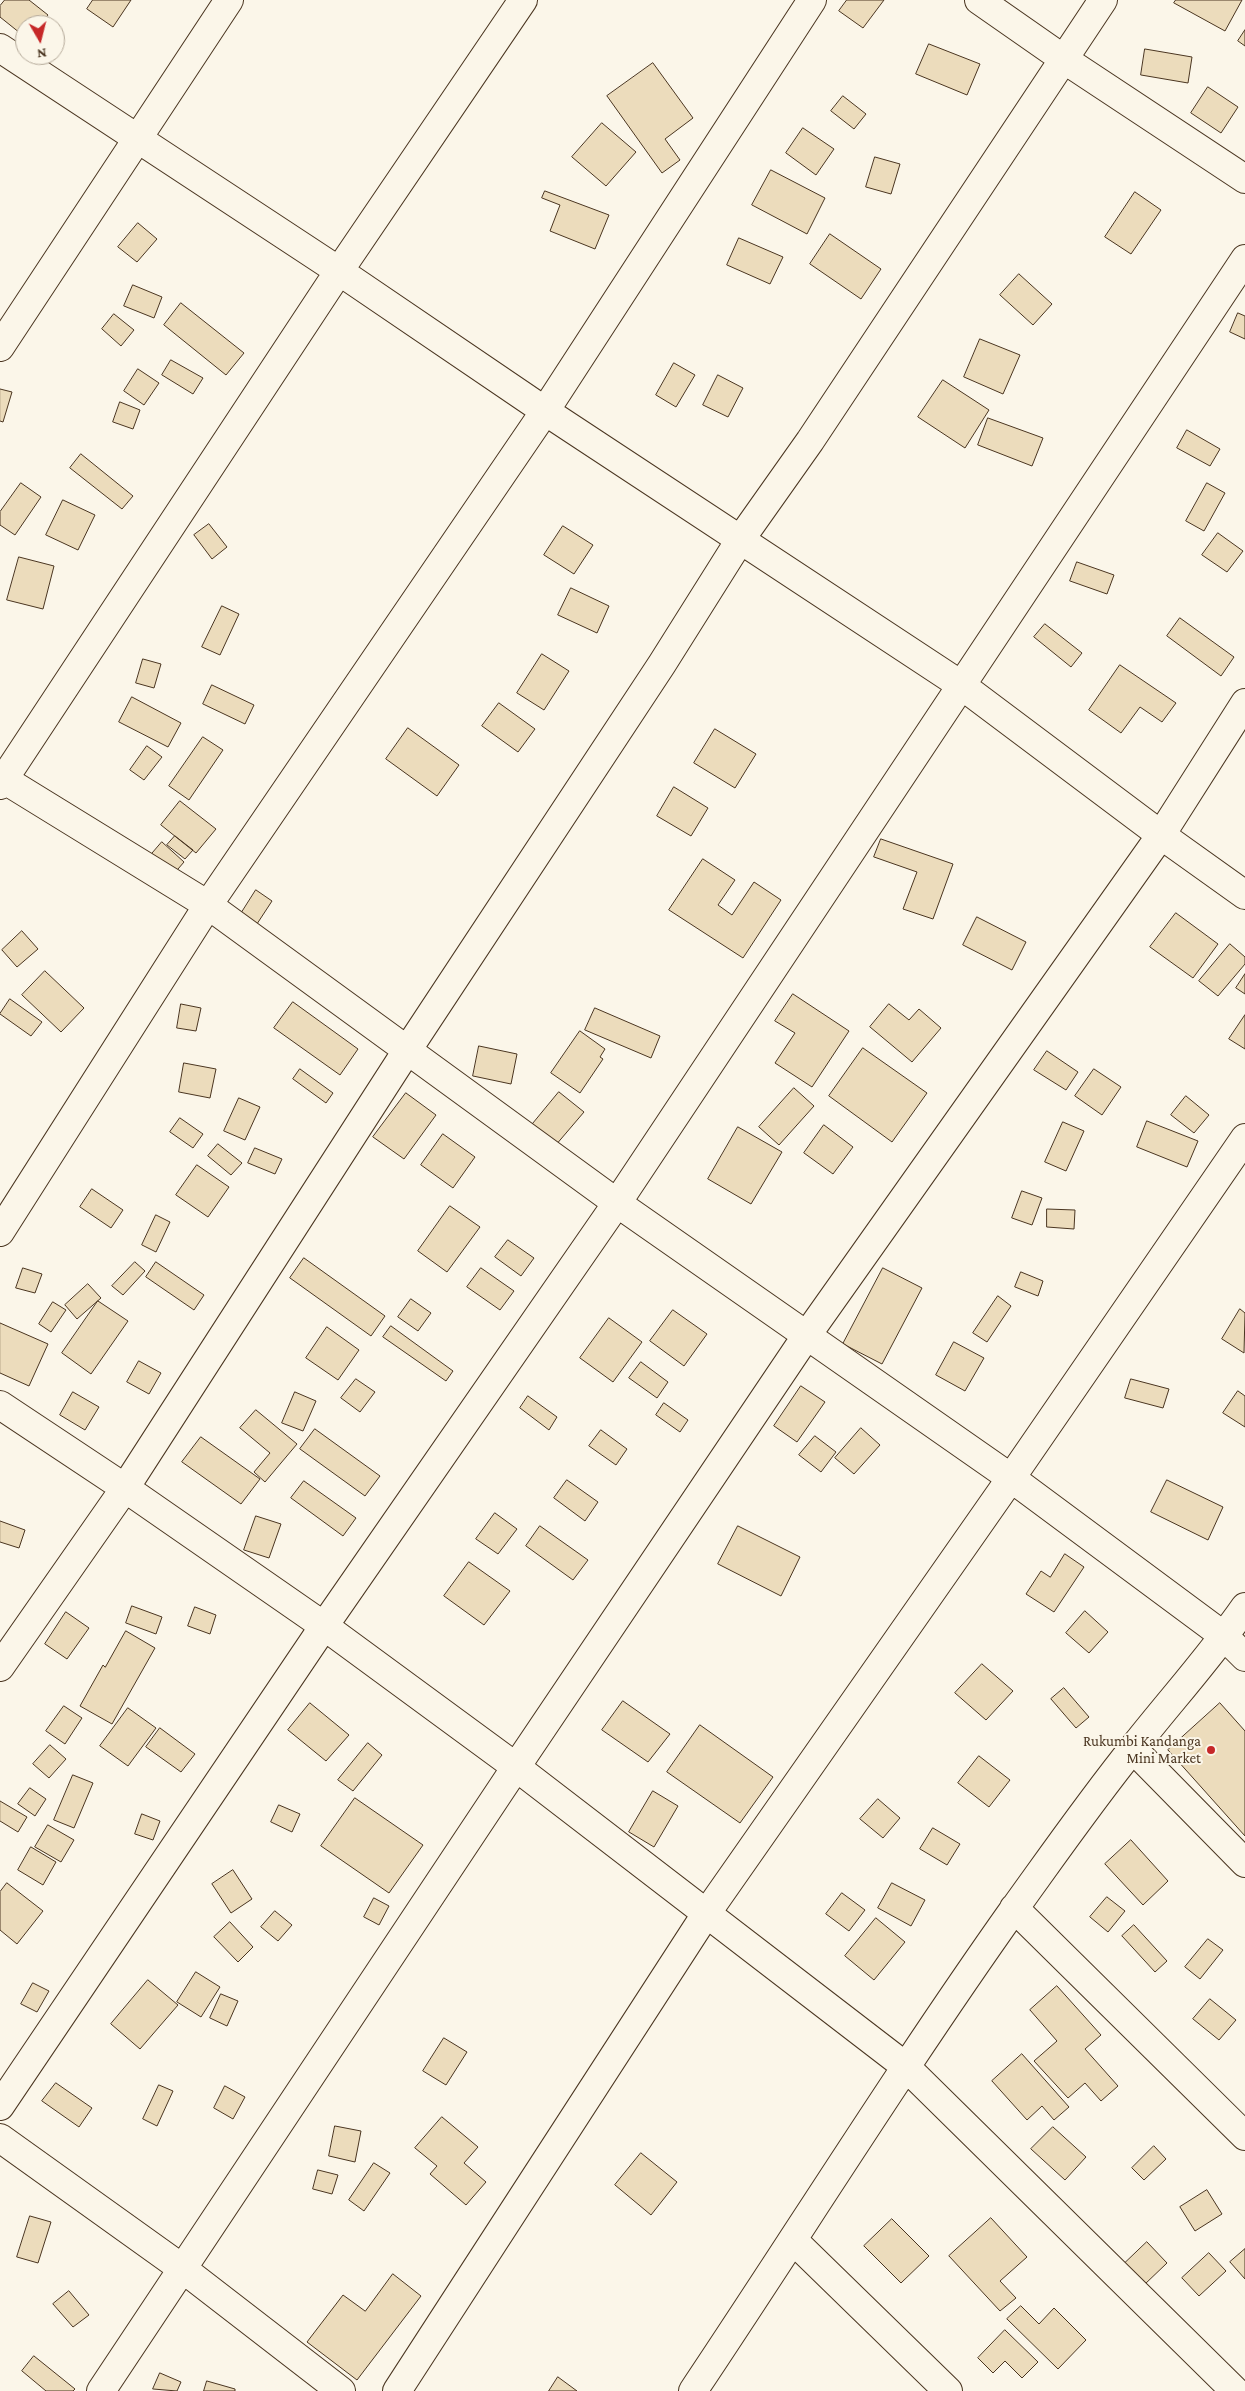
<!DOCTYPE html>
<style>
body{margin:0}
#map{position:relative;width:1245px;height:2391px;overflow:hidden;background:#fbf6e9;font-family:"Crimson Pro",serif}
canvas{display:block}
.north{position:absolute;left:15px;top:15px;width:50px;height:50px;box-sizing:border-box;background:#fbf6e9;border:1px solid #b4a999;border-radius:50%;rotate:172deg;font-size:14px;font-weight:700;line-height:20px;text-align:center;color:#4a3520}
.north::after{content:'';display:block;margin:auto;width:18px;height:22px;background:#c62828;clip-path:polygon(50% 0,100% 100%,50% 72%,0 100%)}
</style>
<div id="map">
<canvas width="1245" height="2391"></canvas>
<div class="north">N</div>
</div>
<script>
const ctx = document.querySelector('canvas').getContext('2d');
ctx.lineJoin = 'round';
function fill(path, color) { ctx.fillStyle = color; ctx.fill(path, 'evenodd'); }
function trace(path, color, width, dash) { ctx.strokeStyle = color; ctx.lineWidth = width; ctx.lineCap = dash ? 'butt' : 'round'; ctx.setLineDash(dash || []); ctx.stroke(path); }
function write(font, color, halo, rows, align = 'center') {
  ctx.font = font + ' "Crimson Pro",serif'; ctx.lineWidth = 4; ctx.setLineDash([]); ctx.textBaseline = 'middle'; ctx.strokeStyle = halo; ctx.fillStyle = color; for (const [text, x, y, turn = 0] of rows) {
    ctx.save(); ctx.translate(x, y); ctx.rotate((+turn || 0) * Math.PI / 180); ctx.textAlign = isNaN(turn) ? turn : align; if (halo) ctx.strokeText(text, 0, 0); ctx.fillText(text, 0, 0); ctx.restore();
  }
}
const building = new Path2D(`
 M 5,0 L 29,0 L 48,15 L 40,25 L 25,25 L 25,37 L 0,17 L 0,6 Z
 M 93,0 L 131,0 L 113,27 L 87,9 Z
 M 847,0 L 884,0 L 863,28 L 839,11 Z
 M 1176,0 L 1242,0 L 1225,31 L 1174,3 Z
 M 1245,30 L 1245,46 L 1238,41 Z
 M 929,44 L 980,64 L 967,95 L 916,74 Z
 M 1145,49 L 1192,57 L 1188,83 L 1141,75 Z
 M 653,63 L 693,118 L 665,139 L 680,160 L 662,173 L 607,96 Z
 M 1208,87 L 1238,107 L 1221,133 L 1191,113 Z
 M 843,96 L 866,114 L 854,129 L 831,111 Z
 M 602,123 L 636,152 L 606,186 L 572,157 Z
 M 803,128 L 834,149 L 816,175 L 786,153 Z
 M 875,157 L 900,164 L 891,194 L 866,187 Z
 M 771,170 L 825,198 L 807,234 L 752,205 Z
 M 545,191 L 609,215 L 595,249 L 550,231 L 560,205 L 542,198 Z
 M 1135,192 L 1161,210 L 1131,254 L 1105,237 Z
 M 138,223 L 157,239 L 137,262 L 118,247 Z
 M 830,234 L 881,269 L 861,299 L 810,264 Z
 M 739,238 L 783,257 L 770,284 L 727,265 Z
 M 1019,274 L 1052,304 L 1033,325 L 1000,295 Z
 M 133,285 L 162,297 L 154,318 L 124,306 Z
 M 181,303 L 244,353 L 226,375 L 164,325 Z
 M 1238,313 L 1245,316 L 1245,339 L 1230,332 Z
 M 114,314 L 134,330 L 121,346 L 102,329 Z
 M 980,339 L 1020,355 L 1003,394 L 964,377 Z
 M 171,360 L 203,378 L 193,394 L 162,375 Z
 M 674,363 L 695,375 L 676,407 L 656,395 Z
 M 138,369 L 159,383 L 144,405 L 124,391 Z
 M 718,375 L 743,388 L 728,417 L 703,405 Z
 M 943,380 L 989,410 L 965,448 L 918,417 Z
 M 0,389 L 12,392 L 3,422 L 0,421 Z
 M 120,402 L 140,410 L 133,429 L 113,422 Z
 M 988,418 L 1043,438 L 1032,466 L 978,445 Z
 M 1187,430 L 1220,449 L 1210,466 L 1177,448 Z
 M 81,454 L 133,496 L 122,509 L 70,468 Z
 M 21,483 L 41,497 L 15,535 L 0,525 L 0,512 Z
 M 1207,483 L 1225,493 L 1204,531 L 1186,521 Z
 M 63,500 L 95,515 L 78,550 L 46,535 Z
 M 209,524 L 227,547 L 212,559 L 194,535 Z
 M 563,526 L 593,545 L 574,574 L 544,555 Z
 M 1218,533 L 1243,551 L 1227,572 L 1202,555 Z
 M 19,557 L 54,566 L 43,609 L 7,600 Z
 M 1077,562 L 1114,575 L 1107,594 L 1070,581 Z
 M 571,588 L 609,606 L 597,633 L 558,615 Z
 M 222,606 L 239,614 L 220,655 L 202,647 Z
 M 1180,618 L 1234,657 L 1221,676 L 1167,636 Z
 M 1045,624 L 1082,653 L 1071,667 L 1034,637 Z
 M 542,654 L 569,671 L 544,710 L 517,693 Z
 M 143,659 L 161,664 L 154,688 L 136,683 Z
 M 1120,665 L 1176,703 L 1162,722 L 1140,707 L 1121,733 L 1089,710 Z
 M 212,685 L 254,705 L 245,724 L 203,704 Z
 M 132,697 L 181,723 L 168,747 L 119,722 Z
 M 499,703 L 535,729 L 518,752 L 482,726 Z
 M 408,728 L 459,765 L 437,796 L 386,759 Z
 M 715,729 L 756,754 L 735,788 L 694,763 Z
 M 203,737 L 223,750 L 189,800 L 169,786 Z
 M 147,746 L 162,757 L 144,780 L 130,770 Z
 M 674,787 L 708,808 L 691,836 L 657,816 Z
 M 180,801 L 216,829 L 196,853 L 161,825 Z
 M 175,836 L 193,850 L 185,859 L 167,845 Z
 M 881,839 L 953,864 L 933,919 L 903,909 L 917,872 L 874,857 Z
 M 162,842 L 184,862 L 172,876 L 150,856 Z
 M 703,859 L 735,880 L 718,905 L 732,915 L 754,882 L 781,900 L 743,958 L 669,910 Z
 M 256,890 L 272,901 L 253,930 L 237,920 Z
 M 1176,913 L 1218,944 L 1193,978 L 1150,947 Z
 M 977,917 L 1026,942 L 1012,970 L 963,945 Z
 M 22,931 L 38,949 L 17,967 L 2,950 Z
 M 1230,944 L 1245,957 L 1245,964 L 1218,996 L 1199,981 Z
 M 45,971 L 84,1008 L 61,1032 L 22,995 Z
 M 1245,974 L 1245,994 L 1236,988 Z
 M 793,994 L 849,1031 L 812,1087 L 775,1063 L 795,1033 L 775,1021 Z
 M 10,999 L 42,1022 L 31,1036 L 0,1014 Z
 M 293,1002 L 358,1049 L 340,1075 L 274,1028 Z
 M 181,1004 L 201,1008 L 196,1031 L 177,1028 Z
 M 889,1004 L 909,1020 L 919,1009 L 941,1028 L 912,1062 L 870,1027 Z
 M 595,1008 L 660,1036 L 651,1058 L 585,1030 Z
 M 1245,1015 L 1245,1049 L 1229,1039 Z
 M 580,1031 L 605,1049 L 600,1057 L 603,1059 L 580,1093 L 551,1073 Z
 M 479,1046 L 517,1054 L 511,1084 L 473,1076 Z
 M 863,1048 L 927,1093 L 892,1142 L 829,1096 Z
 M 1047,1051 L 1078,1072 L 1066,1090 L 1034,1070 Z
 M 184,1063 L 216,1069 L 210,1098 L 179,1092 Z
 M 300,1069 L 333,1093 L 326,1103 L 293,1079 Z
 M 1094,1069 L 1121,1087 L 1102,1115 L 1075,1096 Z
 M 794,1088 L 814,1106 L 779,1145 L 759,1127 Z
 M 559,1092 L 584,1112 L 555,1146 L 531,1126 Z
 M 406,1093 L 436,1115 L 404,1159 L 373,1137 Z
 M 1186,1096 L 1209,1115 L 1194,1133 L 1171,1115 Z
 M 239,1098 L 260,1107 L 245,1140 L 224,1131 Z
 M 180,1118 L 203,1134 L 193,1148 L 170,1132 Z
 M 1147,1121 L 1198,1141 L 1187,1167 L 1137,1147 Z
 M 1063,1122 L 1084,1131 L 1066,1171 L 1045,1162 Z
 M 824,1125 L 853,1147 L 833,1174 L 804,1153 Z
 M 738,1127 L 782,1152 L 751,1204 L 708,1179 Z
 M 443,1134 L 475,1157 L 453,1188 L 421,1165 Z
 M 218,1144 L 242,1163 L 231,1175 L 208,1156 Z
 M 255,1148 L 282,1159 L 275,1174 L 248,1163 Z
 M 197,1165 L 229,1187 L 208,1217 L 176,1195 Z
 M 92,1189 L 123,1210 L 111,1228 L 80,1207 Z
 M 1022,1191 L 1042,1198 L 1032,1225 L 1012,1218 Z
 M 450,1206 L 480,1227 L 447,1272 L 418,1251 Z
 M 1047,1209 L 1075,1210 L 1074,1229 L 1047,1227 Z
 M 156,1215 L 170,1222 L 156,1252 L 142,1245 Z
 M 508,1240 L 534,1258 L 521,1276 L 495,1257 Z
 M 304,1258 L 385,1316 L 371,1336 L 290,1278 Z
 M 135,1262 L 145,1271 L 123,1295 L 112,1286 Z
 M 156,1262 L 204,1295 L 194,1310 L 146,1277 Z
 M 23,1268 L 42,1274 L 35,1293 L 16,1288 Z
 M 481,1268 L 514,1291 L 500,1310 L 467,1287 Z
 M 883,1268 L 922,1288 L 882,1364 L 843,1344 Z
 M 1021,1272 L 1043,1281 L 1038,1296 L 1015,1287 Z
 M 88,1284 L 101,1298 L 77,1319 L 65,1305 Z
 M 998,1296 L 1011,1306 L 987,1342 L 973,1333 Z
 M 411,1299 L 431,1313 L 418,1331 L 398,1317 Z
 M 98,1301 L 128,1321 L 91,1374 L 62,1353 Z
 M 53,1302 L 66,1310 L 51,1332 L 39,1324 Z
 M 1240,1309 L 1245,1313 L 1244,1353 L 1222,1339 Z
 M 673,1310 L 707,1334 L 684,1366 L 650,1341 Z
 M 609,1318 L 642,1342 L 613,1382 L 580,1358 Z
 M 0,1323 L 48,1344 L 29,1386 L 0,1373 Z
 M 391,1326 L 453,1371 L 446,1381 L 383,1337 Z
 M 327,1327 L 359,1350 L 338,1380 L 306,1358 Z
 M 954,1342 L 984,1358 L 965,1391 L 936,1375 Z
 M 139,1361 L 161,1373 L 149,1394 L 127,1382 Z
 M 641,1362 L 668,1382 L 657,1398 L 629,1378 Z
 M 356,1379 L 375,1392 L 360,1412 L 341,1398 Z
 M 1131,1379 L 1169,1389 L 1163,1408 L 1125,1398 Z
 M 801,1386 L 825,1402 L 797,1442 L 774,1426 Z
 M 1238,1391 L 1245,1396 L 1245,1427 L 1223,1413 Z
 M 73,1392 L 99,1407 L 85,1430 L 60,1415 Z
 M 295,1392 L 316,1401 L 303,1431 L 282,1423 Z
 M 528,1396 L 557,1417 L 549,1430 L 520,1408 Z
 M 664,1403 L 688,1420 L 680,1432 L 656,1415 Z
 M 256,1410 L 297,1444 L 265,1482 L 254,1472 L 270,1453 L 240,1428 Z
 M 861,1428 L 880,1445 L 854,1474 L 835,1458 Z
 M 315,1429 L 380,1476 L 365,1496 L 300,1449 Z
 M 601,1430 L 627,1449 L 616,1465 L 589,1446 Z
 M 815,1436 L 836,1452 L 821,1472 L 799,1455 Z
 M 201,1437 L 260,1479 L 241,1504 L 182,1462 Z
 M 567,1480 L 598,1502 L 585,1521 L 554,1498 Z
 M 1167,1480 L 1223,1507 L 1208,1540 L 1151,1512 Z
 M 304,1481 L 356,1518 L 343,1536 L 291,1498 Z
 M 495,1513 L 517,1529 L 498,1554 L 476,1539 Z
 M 256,1516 L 281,1524 L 269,1558 L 244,1550 Z
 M 0,1521 L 25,1530 L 19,1548 L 0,1542 Z
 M 540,1526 L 588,1560 L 573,1580 L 526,1546 Z
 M 738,1526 L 800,1557 L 781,1596 L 718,1564 Z
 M 1065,1554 L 1084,1567 L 1054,1612 L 1026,1594 L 1041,1571 L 1050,1577 Z
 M 469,1562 L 510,1591 L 484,1625 L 444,1596 Z
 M 132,1606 L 162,1617 L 156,1634 L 126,1623 Z
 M 195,1607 L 216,1615 L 210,1634 L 188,1626 Z
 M 1085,1611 L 1108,1632 L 1089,1653 L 1066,1633 Z
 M 66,1612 L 89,1628 L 67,1659 L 45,1644 Z
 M 126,1631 L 155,1648 L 112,1724 L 80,1706 L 103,1665 L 105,1667 Z
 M 982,1664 L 1013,1691 L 986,1720 L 955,1693 Z
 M 1064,1688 L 1089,1717 L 1076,1728 L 1051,1699 Z
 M 623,1701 L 670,1734 L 648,1762 L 602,1730 Z
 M 310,1703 L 349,1735 L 326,1761 L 288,1730 Z
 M 1220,1703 L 1245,1731 L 1245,1836 L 1168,1750 Z
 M 64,1706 L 82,1718 L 65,1744 L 46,1731 Z
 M 128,1708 L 156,1728 L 128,1766 L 100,1746 Z
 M 700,1725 L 773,1777 L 740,1823 L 667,1772 Z
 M 160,1728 L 195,1754 L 181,1772 L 146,1747 Z
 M 368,1743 L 382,1755 L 353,1791 L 338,1780 Z
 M 50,1745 L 66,1759 L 49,1778 L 33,1764 Z
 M 979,1756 L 1010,1780 L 989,1807 L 958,1783 Z
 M 73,1775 L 93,1783 L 74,1828 L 54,1820 Z
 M 30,1788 L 46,1799 L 35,1816 L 18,1804 Z
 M 653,1791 L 678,1806 L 654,1847 L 629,1832 Z
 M 355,1798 L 423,1845 L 389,1893 L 321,1846 Z
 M 878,1799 L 900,1818 L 883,1838 L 860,1819 Z
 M 0,1801 L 27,1817 L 18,1832 L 0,1821 Z
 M 279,1805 L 300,1814 L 292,1832 L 271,1822 Z
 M 142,1814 L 160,1821 L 153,1840 L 135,1834 Z
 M 48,1825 L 74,1840 L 61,1862 L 35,1847 Z
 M 933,1828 L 960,1844 L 947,1865 L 920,1849 Z
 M 1131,1840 L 1168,1881 L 1143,1905 L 1105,1864 Z
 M 31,1847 L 56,1862 L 43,1885 L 18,1870 Z
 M 233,1870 L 252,1899 L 231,1913 L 212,1884 Z
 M 7,1883 L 43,1911 L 17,1944 L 0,1930 L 0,1892 Z
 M 892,1883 L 925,1900 L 911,1926 L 878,1908 Z
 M 842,1893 L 865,1910 L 849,1931 L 826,1914 Z
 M 1107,1897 L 1125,1911 L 1108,1932 L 1090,1917 Z
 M 374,1898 L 389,1906 L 379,1925 L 364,1917 Z
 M 275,1911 L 292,1925 L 278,1941 L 261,1927 Z
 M 876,1918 L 905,1942 L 874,1980 L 845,1956 Z
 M 230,1922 L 253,1947 L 238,1962 L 214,1937 Z
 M 1134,1925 L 1167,1961 L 1155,1972 L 1122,1936 Z
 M 1208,1939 L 1223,1950 L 1200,1979 L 1185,1967 Z
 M 196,1972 L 220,1987 L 201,2017 L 177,2002 Z
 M 148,1980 L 178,2005 L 140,2049 L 111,2024 Z
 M 33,1983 L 49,1991 L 37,2012 L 21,2004 Z
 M 1057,1986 L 1101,2035 L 1085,2049 L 1118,2086 L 1101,2101 L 1085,2083 L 1068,2098 L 1034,2061 L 1057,2041 L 1030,2010 Z
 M 221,1994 L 238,2001 L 227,2026 L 210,2018 Z
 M 1210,1999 L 1236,2020 L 1219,2040 L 1193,2019 Z
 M 444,2038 L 467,2052 L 446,2085 L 423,2071 Z
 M 1022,2054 L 1069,2107 L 1054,2120 L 1042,2106 L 1027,2120 L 992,2081 Z
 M 56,2083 L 92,2108 L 79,2127 L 42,2101 Z
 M 159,2085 L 173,2091 L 157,2126 L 143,2119 Z
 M 225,2086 L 245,2097 L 233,2119 L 214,2108 Z
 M 442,2117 L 478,2147 L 464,2163 L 486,2182 L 466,2205 L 430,2174 L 437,2166 L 415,2148 Z
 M 335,2126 L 361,2131 L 355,2162 L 329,2156 Z
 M 1053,2127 L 1086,2157 L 1065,2180 L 1031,2149 Z
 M 1154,2146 L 1166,2159 L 1144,2180 L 1132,2168 Z
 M 641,2153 L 677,2182 L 651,2215 L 615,2185 Z
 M 374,2163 L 390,2173 L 364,2211 L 349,2200 Z
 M 318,2170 L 338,2175 L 332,2194 L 313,2189 Z
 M 1207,2190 L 1222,2214 L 1195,2231 L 1180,2207 Z
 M 30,2216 L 51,2222 L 38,2263 L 17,2257 Z
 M 991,2218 L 1027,2257 L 1000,2281 L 1016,2298 L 1000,2311 L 949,2256 Z
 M 892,2219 L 929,2256 L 901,2283 L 864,2246 Z
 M 1147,2242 L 1167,2263 L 1144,2285 L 1124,2264 Z
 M 1245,2249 L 1245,2279 L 1230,2262 Z
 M 1209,2253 L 1226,2271 L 1199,2296 L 1182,2278 Z
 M 393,2274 L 421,2296 L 357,2380 L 307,2342 L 343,2295 L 365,2311 Z
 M 69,2291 L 89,2315 L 73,2327 L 53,2304 Z
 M 1021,2306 L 1039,2324 L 1054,2308 L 1086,2340 L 1058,2369 L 1007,2319 Z
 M 1005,2330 L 1038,2362 L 1022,2378 L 1005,2361 L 993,2373 L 978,2358 Z
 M 34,2356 L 75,2389 L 73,2391 L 46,2391 L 22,2371 Z
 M 160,2373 L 181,2382 L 177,2391 L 153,2389 Z
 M 558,2377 L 577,2391 L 549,2391 Z
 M 207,2381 L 235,2389 L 235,2391 L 204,2391 Z`);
fill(building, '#ecdcbc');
trace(building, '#4a3520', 1);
const minor = new Path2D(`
 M 979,0 L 1065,60 L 1245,179
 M 0,48 L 339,271 L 545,411 L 961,685 L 1161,835 L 1245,895
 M 0,347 L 229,0
 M 0,777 L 208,905 L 617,1203 L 1011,1478 L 1224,1636 L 1245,1657
 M 0,785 L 339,271 L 523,0
 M 0,1232 L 208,905 L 545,411 L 812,0
 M 0,1405 L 125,1488 L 324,1626 L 516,1767 L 905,2066 L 1235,2391
 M 0,1667 L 125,1488 L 408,1049 L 662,664 L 740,540 L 810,441 L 1103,0
 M 1133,1749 L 1245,1863
 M 1014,1908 L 1245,2136
 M 0,2106 L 324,1626 L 617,1203 L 1245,259
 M 0,2138 L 183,2269 L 341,2391
 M 793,2240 L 948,2391
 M 101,2391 L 516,1767 L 807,1335 L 1161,835 L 1245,703
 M 397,2391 L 706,1914 L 1011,1478 L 1245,1138
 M 693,2391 C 800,2231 902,2067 1014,1909 C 1053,1855 1092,1799 1134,1747 C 1171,1700 1211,1656 1245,1607`);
trace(minor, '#4a3520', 30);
trace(minor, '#fbf6e9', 28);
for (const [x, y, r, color] of [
 [1211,1750,5,"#c62828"]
]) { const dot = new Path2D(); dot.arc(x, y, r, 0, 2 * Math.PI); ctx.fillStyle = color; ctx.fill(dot); trace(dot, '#fbf6e9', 2); }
write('15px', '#4a3520', '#fbf6e9', [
 ["Rukumbi Kandanga",1201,1741],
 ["Mini Market",1201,1758]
], 'right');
</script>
